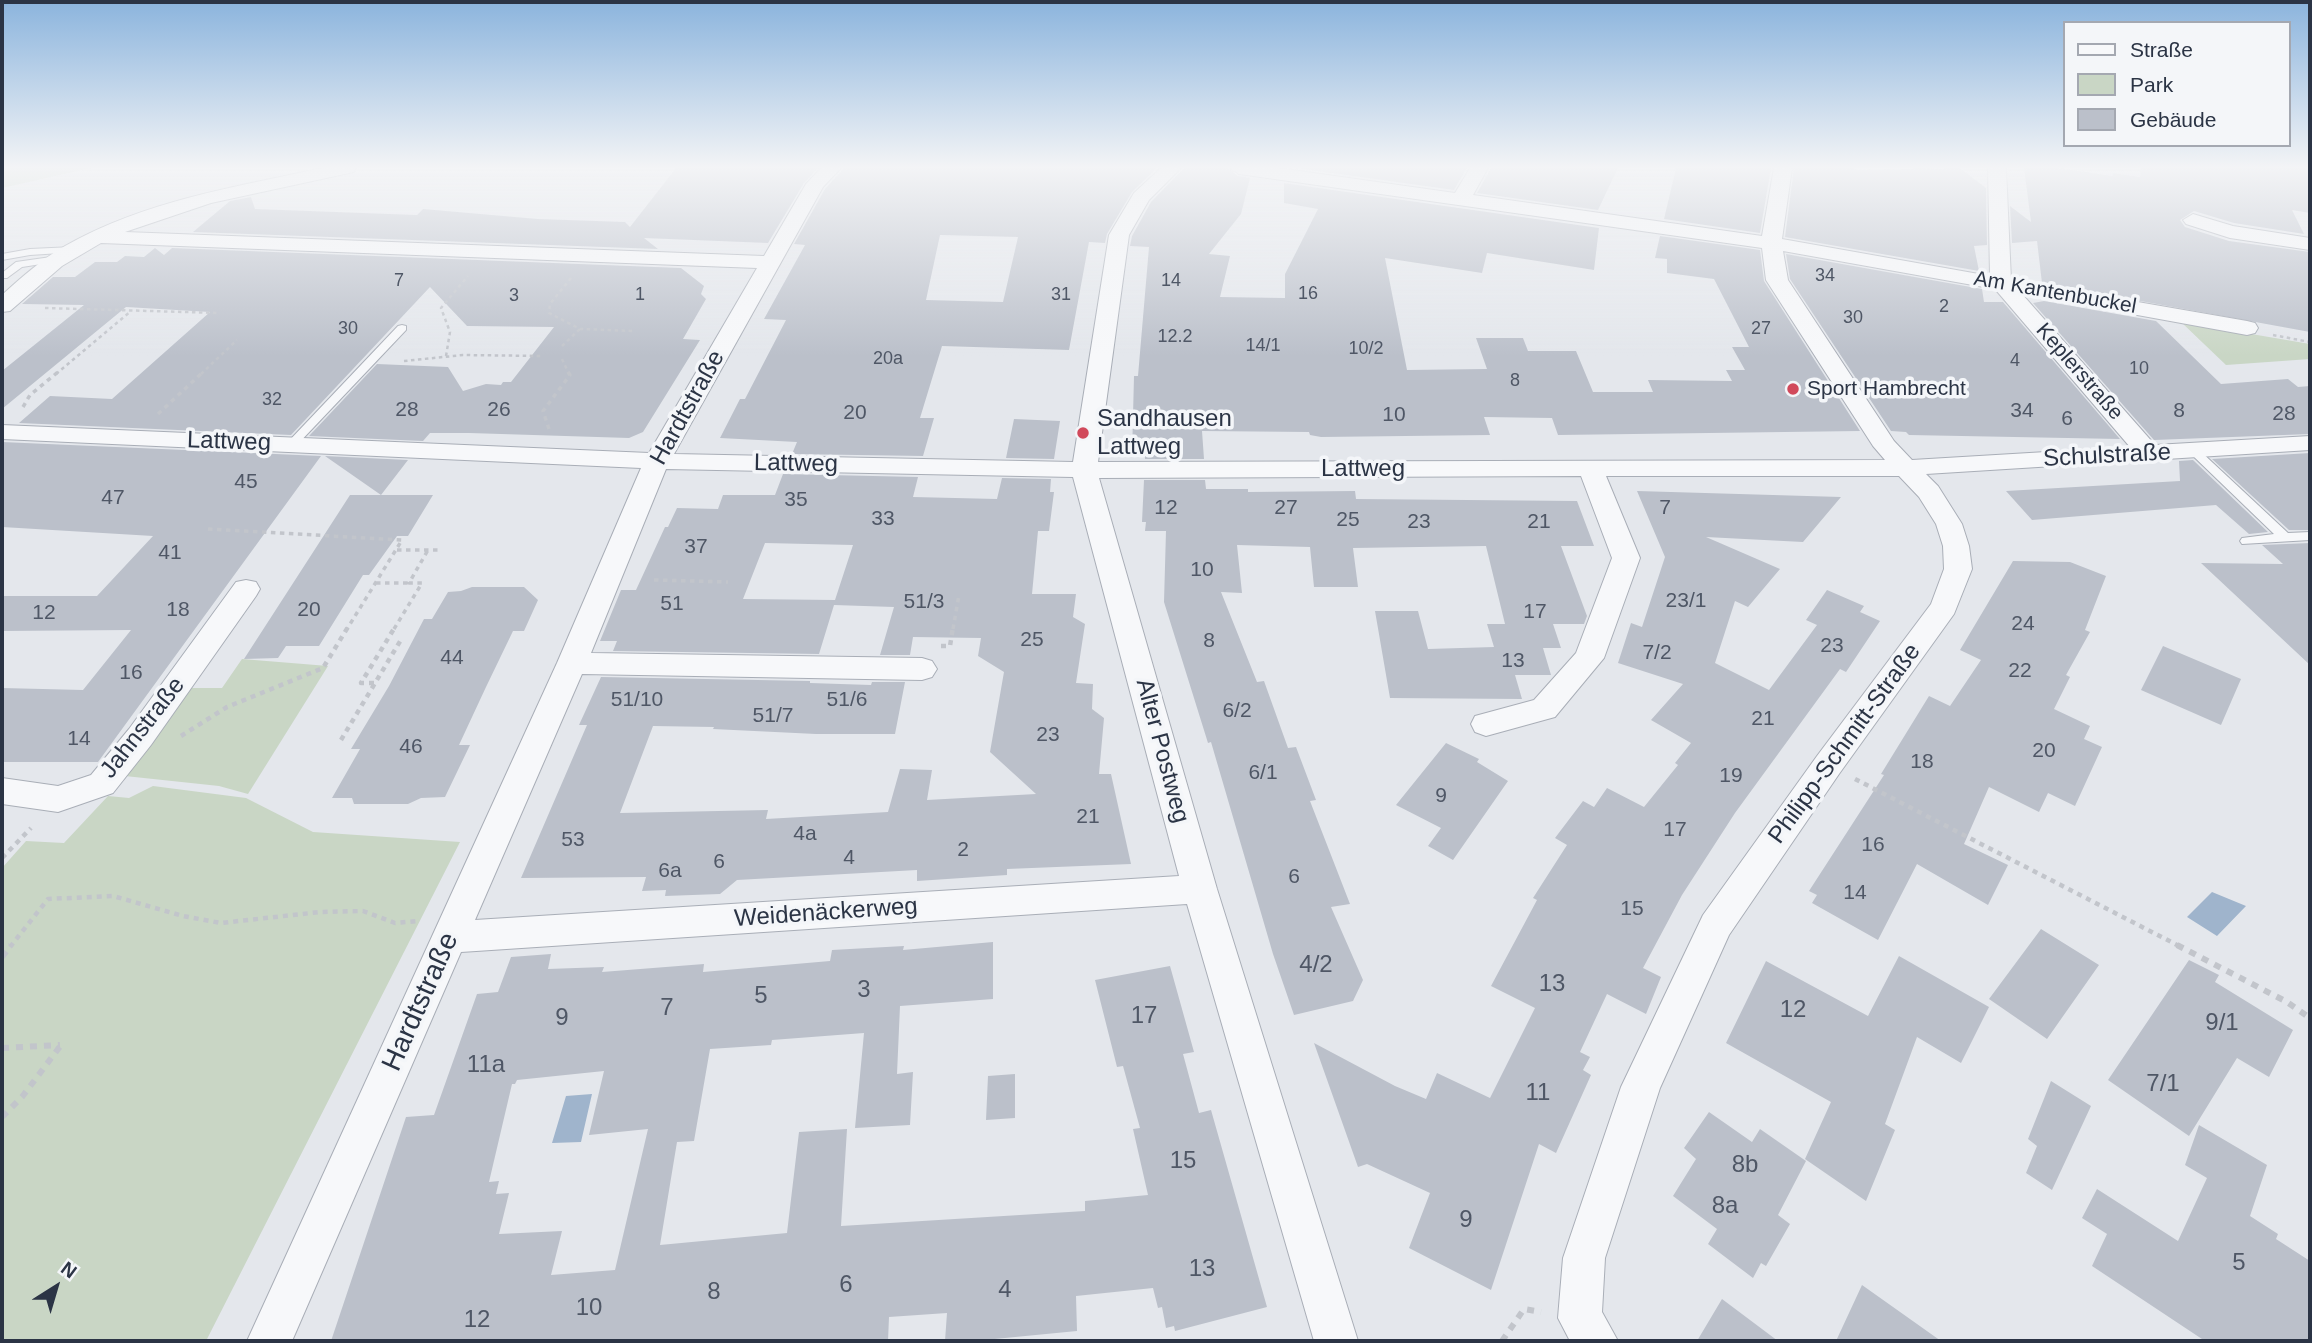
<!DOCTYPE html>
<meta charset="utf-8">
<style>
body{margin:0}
#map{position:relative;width:2312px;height:1343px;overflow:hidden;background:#e4e7ec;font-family:Arial,sans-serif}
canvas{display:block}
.frame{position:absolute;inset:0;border:4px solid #2b3445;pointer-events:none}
.legend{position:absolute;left:2063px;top:21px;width:228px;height:126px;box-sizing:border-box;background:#f4f6f9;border:2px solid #a4a8b1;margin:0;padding:9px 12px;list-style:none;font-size:21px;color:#2b3445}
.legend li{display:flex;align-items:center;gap:14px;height:35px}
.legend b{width:35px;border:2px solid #a4a8b1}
.north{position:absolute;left:21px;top:1252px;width:70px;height:70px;-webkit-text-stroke:5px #f4f6f9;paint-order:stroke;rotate:37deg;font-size:19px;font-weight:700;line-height:28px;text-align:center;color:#2b3445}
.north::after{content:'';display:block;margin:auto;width:24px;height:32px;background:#2b3445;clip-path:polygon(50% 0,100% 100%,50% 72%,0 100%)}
</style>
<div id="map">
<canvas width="2312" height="1343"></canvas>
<div class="frame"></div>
<ul class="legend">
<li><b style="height:9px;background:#f7f8fa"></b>Straße</li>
<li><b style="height:19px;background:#c9d6c5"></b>Park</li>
<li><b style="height:19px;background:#bbc0ca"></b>Gebäude</li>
</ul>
<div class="north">N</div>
</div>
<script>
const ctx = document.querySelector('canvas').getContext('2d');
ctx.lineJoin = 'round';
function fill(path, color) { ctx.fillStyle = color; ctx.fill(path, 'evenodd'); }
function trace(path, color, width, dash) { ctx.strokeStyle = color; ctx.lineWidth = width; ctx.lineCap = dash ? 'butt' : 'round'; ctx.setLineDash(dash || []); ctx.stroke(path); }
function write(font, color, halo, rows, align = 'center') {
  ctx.font = font + ' Arial,sans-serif'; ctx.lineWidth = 7; ctx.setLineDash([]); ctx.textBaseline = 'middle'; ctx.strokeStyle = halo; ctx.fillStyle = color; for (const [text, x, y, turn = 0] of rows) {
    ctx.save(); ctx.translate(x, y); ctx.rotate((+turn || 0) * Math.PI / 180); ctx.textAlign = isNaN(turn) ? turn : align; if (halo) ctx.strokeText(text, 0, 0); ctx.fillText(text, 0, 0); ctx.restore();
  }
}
fill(new Path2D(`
 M 2,168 L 91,168 L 2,188 Z
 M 2181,322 L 2310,344 L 2310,359 L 2226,365 Z
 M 242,659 L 328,666 L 248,794 L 219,786 L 125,776 L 191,688 L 222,688 Z
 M 153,786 L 246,798 L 313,832 L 460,842 L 206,1341 L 2,1341 L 2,868 L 26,841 L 64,843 L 108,796 L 129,798 Z`), '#c9d6c5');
fill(new Path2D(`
 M 2212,892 L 2246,906 L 2217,936 L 2187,917 Z
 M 592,1094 L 581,1142 L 552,1143 L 566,1096 Z`), '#9fb4cc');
fill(new Path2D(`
 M 676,168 L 818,168 L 804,183 L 768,243 L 644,238 L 658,249 L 193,232 L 230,201 L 251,197 L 255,209 L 417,215 L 423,209 L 538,219 L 625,222 L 630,227 Z
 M 844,168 L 1157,168 L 1132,192 L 1107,234 L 1105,243 L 1089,242 L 1069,350 L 942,346 L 920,418 L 934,418 L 923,456 L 792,454 L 797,442 L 720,438 L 740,399 L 745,399 L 786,320 L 764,319 L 805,245 L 794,244 L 825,189 ZM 940,235 L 1018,237 L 1003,302 L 926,300 Z
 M 1184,168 L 1228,168 L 1238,176 L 1250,178 L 1241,214 L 1209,254 L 1230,256 L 1220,297 L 1285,298 L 1285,274 L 1318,209 L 1284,203 L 1284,183 L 1599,228 L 1594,270 L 1487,253 L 1482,273 L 1385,258 L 1407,370 L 1487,369 L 1476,338 L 1523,338 L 1528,351 L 1576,351 L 1593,392 L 1653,392 L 1648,380 L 1732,381 L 1726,370 L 1745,370 L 1732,347 L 1749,347 L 1714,279 L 1667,273 L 1667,259 L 1655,258 L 1660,236 L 1760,250 L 1764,281 L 1860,431 L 1558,435 L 1552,418 L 1484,417 L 1490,435 L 1321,437 L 1310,435 L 1309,432 L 1202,431 L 1204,459 L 1145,459 L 1145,456 L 1132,456 L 1134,376 L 1138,376 L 1149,247 L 1130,246 L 1132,236 L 1151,202 Z
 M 1296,168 L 1467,168 L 1454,190 Z
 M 1491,168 L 1618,168 L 1598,210 L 1477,193 Z
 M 1676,168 L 1771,168 L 1760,233 L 1664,219 Z
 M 1794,168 L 1852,168 L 1859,170 L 1960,168 L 1986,188 L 1987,245 L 1974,246 L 1979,271 L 1785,237 Z
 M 2024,168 L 2057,168 L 2113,176 L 2113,173 L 2140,177 L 2141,168 L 2310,168 L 2310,213 L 2292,210 L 2304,234 L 2234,223 L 2194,211 L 2180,220 L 2185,227 L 2229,241 L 2310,252 L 2310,332 L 2042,283 L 2037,241 L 2012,243 L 2010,206 L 2031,222 Z
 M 155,248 L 164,255 L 172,248 L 681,268 L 704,286 L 701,294 L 706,299 L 683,339 L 700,340 L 643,432 L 629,438 L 469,433 L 430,433 L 423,441 L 309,436 L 377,364 L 448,367 L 463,391 L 486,384 L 501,385 L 503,382 L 511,382 L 554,327 L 467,326 L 430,287 L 291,435 L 19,423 L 50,396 L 112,399 L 210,312 L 126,307 L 2,409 L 2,371 L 84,305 L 22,304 L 53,277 L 75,277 L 95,262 L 117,262 L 125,256 L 144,257 Z
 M 1786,254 L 1982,289 L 1984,302 L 2003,302 L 2120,439 L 1909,435 L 1906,432 L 1891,431 L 1790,279 Z
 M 2044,301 L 2156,321 L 2221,384 L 2288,379 L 2298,387 L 2310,386 L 2310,434 L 2154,440 L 2033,303 Z
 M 1014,419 L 1060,421 L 1054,459 L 1006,458 Z
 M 2,442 L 321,456 L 98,762 L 2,762 L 2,688 L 83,690 L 131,630 L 2,631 L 2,596 L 97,596 L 153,536 L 2,527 Z
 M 2310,453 L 2310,530 L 2289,530 L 2212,459 Z
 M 325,456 L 408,460 L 381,495 Z
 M 2193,460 L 2268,532 L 2249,534 L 2216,505 L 2032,520 L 2006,491 L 2180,481 L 2179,461 Z
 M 783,474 L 918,477 L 913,497 L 997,499 L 1002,478 L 1051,479 L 1050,492 L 1054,492 L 1049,531 L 1038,531 L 1032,594 L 1076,594 L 1073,617 L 1085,624 L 1076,683 L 1093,684 L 1092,709 L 1104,718 L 1099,774 L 1111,774 L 1131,864 L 1007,869 L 1007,875 L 917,881 L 917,870 L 737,880 L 720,894 L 665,896 L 666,890 L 642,891 L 646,877 L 521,878 L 587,725 L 579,725 L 601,677 L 810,681 L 810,683 L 871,685 L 872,682 L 905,682 L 895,734 L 816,734 L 713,729 L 714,727 L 653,726 L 620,813 L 768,810 L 766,819 L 888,812 L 900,769 L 932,770 L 927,800 L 1036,794 L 990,752 L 1004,672 L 978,656 L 981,638 L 913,637 L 910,655 L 880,655 L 894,607 L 834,605 L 819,654 L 613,651 L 617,641 L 600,641 L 621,590 L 636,590 L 665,527 L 668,527 L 677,508 L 718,509 L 723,495 L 775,495 ZM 765,543 L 853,545 L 835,600 L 743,599 Z
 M 1144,480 L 1205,480 L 1206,489 L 1248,489 L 1248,492 L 1355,491 L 1356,499 L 1577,501 L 1594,546 L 1561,546 L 1587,616 L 1584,624 L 1553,624 L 1561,648 L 1543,648 L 1551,675 L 1515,675 L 1522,699 L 1390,698 L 1375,611 L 1418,611 L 1428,649 L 1494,647 L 1487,624 L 1505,624 L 1486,546 L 1353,548 L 1358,587 L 1314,587 L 1310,547 L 1237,545 L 1242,593 L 1221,592 L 1257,682 L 1264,681 L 1288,748 L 1296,747 L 1316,800 L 1310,801 L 1350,904 L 1331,907 L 1363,980 L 1353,1001 L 1294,1015 L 1273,954 L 1211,742 L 1208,743 L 1164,602 L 1166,531 L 1145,531 L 1146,522 L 1142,522 Z
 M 1637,491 L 1841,497 L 1803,542 L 1706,537 L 1780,569 L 1748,607 L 1735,601 L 1715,663 L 1769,690 L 1817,625 L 1806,620 L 1827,590 L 1864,606 L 1860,612 L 1880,621 L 1846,672 L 1840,669 L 1735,813 L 1682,895 L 1643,968 L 1661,977 L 1646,1014 L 1607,994 L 1580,1052 L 1590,1057 L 1583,1070 L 1591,1075 L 1556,1153 L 1539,1144 L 1491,1290 L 1409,1248 L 1430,1193 L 1367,1164 L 1358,1167 L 1314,1043 L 1395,1086 L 1426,1099 L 1437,1073 L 1490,1098 L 1535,1008 L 1491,986 L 1537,900 L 1533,898 L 1567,845 L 1555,838 L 1583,801 L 1594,807 L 1607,788 L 1644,807 L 1678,765 L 1675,763 L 1691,743 L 1651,720 L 1683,684 L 1618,663 L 1631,623 L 1642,627 L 1665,557 Z
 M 350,495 L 433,495 L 408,536 L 397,536 L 369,575 L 363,575 L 319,646 L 286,646 L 278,658 L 244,659 Z
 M 2310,543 L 2310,665 L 2201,563 L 2283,564 L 2262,545 Z
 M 2013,561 L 2070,562 L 2106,576 L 2085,630 L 2090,632 L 2066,675 L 2070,677 L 2054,709 L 2090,726 L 2084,739 L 2102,747 L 2075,806 L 2048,793 L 2039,812 L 1989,787 L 1964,844 L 2008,865 L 1988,905 L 1917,864 L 1878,940 L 1812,903 L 1817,895 L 1809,891 L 1884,775 L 1881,774 L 1929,696 L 1950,706 L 1981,660 L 1960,650 Z
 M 472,587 L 524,587 L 538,600 L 524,631 L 513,631 L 486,687 L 459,745 L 470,745 L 445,797 L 421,798 L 408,804 L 354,804 L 352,798 L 332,798 L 360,749 L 351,749 L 389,686 L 424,619 L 432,619 L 448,592 L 461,591 Z
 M 2163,646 L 2241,679 L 2221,725 L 2141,690 Z
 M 1446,743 L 1479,759 L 1477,762 L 1508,781 L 1453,860 L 1428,846 L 1441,828 L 1396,805 Z
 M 2041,929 L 2099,965 L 2047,1039 L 1989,999 Z
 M 993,942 L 993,999 L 900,1006 L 897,1074 L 913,1072 L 910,1125 L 855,1128 L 864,1033 L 772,1040 L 771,1045 L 710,1049 L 694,1141 L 677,1142 L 660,1245 L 787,1233 L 799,1132 L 847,1129 L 841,1226 L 1085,1211 L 1085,1201 L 1148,1195 L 1133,1129 L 1140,1128 L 1123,1066 L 1117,1067 L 1095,980 L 1170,966 L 1194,1052 L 1183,1054 L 1199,1113 L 1211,1110 L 1267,1307 L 1175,1331 L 1174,1326 L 1166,1328 L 1162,1307 L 1158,1308 L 1153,1288 L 1076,1296 L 1077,1331 L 974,1341 L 945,1341 L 947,1313 L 889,1317 L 888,1341 L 331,1341 L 406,1117 L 434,1115 L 477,994 L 498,992 L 511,957 L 551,954 L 548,969 L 604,967 L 602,972 L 704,964 L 703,972 L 830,961 L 832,950 L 904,946 L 903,950 ZM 604,1071 L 589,1135 L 648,1129 L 615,1270 L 551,1275 L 562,1231 L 499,1234 L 509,1193 L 496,1194 L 499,1181 L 489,1182 L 512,1084 L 515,1084 L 517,1080 Z
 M 1899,956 L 1989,1007 L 1961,1063 L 1917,1037 L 1885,1124 L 1895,1130 L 1866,1201 L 1805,1159 L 1831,1102 L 1726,1043 L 1766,961 L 1868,1016 Z
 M 2189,960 L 2219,975 L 2215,982 L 2293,1030 L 2269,1077 L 2237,1058 L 2189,1136 L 2108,1080 Z
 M 1015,1074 L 1015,1118 L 986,1120 L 988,1076 Z
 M 2051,1081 L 2091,1106 L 2052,1190 L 2026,1173 L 2037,1146 L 2028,1139 Z
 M 1709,1112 L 1752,1142 L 1760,1129 L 1806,1161 L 1778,1215 L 1790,1224 L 1766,1266 L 1761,1263 L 1753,1278 L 1708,1244 L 1717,1229 L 1673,1196 L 1696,1159 L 1684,1148 Z
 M 2199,1125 L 2267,1165 L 2250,1216 L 2278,1234 L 2276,1239 L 2310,1261 L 2310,1341 L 2205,1341 L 2092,1266 L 2107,1234 L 2082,1218 L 2097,1189 L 2178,1241 L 2207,1178 L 2185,1165 Z
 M 1862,1285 L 1941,1341 L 1836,1341 Z
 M 1722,1299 L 1778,1341 L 1697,1341 Z`), '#bbc0ca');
const lane = new Path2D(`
 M 73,247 L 76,248 L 76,252 L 30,255 L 2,260 L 2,254 L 30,249 Z
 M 58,256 L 61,257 L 61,261 L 22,267 L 7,278 L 2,278 L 2,273 L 16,262 Z
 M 402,325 L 406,326 L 406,330 L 295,447 L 287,447 L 287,443 L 398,326 Z
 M 2194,447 L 2198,449 L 2288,533 L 2310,532 L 2310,540 L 2242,544 L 2240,541 L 2242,538 L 2274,534 L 2190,453 L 2188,451 Z`);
const street = new Path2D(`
 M 322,168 L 356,168 L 354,172 L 211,203 L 125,232 L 764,256 L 806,184 L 821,168 L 841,168 L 823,187 L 674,454 L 1073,462 L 1109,235 L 1134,193 L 1161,168 L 1181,168 L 1149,200 L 1129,235 L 1098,462 L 1885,460 L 1873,446 L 1766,280 L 1762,248 L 1239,174 L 1230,168 L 1278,168 L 1455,193 L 1470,168 L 1488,168 L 1473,195 L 1762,236 L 1774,168 L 1792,168 L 1782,239 L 1990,276 L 1988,168 L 2006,168 L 2011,280 L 2247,321 L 2255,323 L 2258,328 L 2255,333 L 2247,335 L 2022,294 L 2155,445 L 2310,436 L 2310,450 L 1926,474 L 1938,486 L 1962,524 L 1969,546 L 1972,569 L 1954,614 L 1839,774 L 1729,935 L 1660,1088 L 1605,1258 L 1602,1312 L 1618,1341 L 1570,1341 L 1558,1318 L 1563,1258 L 1621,1087 L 1703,915 L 1817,756 L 1931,604 L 1944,569 L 1943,546 L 1936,524 L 1919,497 L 1899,476 L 1606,476 L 1640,558 L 1604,658 L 1555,717 L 1486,736 L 1475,732 L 1471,724 L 1475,716 L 1534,700 L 1576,653 L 1612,558 L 1581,476 L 1099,478 L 1217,889 L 1358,1341 L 1314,1341 L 1187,904 L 461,952 L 292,1341 L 247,1341 L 557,663 L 641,468 L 2,439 L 2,425 L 649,453 L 757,268 L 101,243 L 62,266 L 10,311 L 2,312 L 2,295 C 22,277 42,259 65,246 C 144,201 235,187 322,168 ZM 1783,251 L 1995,289 L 2130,447 L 1912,460 L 1894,441 L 1788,280 ZM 666,469 L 1073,477 L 1179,876 L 475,920 L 582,674 L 922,680 L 932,677 L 937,669 L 932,661 L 922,658 L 591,653 Z
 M 2193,214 L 2233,226 L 2310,238 L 2310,250 L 2230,238 L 2186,224 L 2183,220 Z
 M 246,580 L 256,582 L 260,589 L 256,596 L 151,745 L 113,793 L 58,812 L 2,804 L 2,778 L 58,786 L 91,775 L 129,729 L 236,582 Z`);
trace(lane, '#a9aeb7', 2);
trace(street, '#a9aeb7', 2);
trace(new Path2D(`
 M 571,278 L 550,304 L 549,313 L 580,329 L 635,331
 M 45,308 L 219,313
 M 2273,335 L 2310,342
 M 562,346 L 580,329
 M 446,356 L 450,332 L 441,308 L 468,276
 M 562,359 L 569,374
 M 404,361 L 463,355 L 542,356
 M 56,374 L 131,311
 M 201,374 L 237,340`), '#c2c5cb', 2.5, [3.5, 3.5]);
trace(new Path2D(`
 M 23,407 L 30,395 L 58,372
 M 158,414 L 203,372
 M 549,429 L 543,411 L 570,375 L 568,372
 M 208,529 L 402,540 L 347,629
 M 397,550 L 441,550
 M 654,580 L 728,582
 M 376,583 L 409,583
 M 394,629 L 422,583 L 409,583 L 428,550
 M 953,629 L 959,595`), '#c2c5cb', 3.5, [4.5, 4.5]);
trace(new Path2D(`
 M 941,646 L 950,646 L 953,627
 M 374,683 L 361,683 L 395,627
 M 181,736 L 227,707 L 323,668 L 348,627
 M 341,740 L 402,638
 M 1855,779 L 2181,947
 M 2,858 L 31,828
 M 10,947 L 48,899 L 113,896 L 183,916 L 221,923 L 320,912 L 363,911 L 395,923 L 418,921`), '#c2c5cb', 4.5, [5, 5]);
trace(new Path2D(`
 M 2177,945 L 2287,1002 L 2310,1018
 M 2,957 L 11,945
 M 2,1048 L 60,1045
 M 2,1117 L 22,1097 L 61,1045
 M 1502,1341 L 1524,1309 L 1541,1312`), '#c2c5cb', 6, [7, 7]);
fill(lane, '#f7f8fa');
fill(street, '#f7f8fa');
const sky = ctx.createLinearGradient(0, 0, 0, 356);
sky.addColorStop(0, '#8bb4dd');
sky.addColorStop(0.47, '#f3f4f6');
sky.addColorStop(1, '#f3f4f600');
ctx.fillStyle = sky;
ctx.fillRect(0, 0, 2312, 356);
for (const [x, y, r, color] of [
 [1793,389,7,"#d1495b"],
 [1083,433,7,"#d1495b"]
]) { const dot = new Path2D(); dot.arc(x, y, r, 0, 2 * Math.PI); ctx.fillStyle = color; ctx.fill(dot); trace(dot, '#f4f6f9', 2.5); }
write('18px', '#4f5766', null, [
 ["34",1825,276],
 ["7",399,281],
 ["14",1171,281],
 ["16",1308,294],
 ["1",640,295],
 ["31",1061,295],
 ["3",514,296],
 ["2",1944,307],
 ["30",1853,318],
 ["30",348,329],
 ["27",1761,329],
 ["12.2",1175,337],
 ["14/1",1263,346],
 ["10/2",1366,349],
 ["20a",888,359],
 ["4",2015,361],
 ["10",2139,369],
 ["8",1515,381],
 ["32",272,400]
]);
write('21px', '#2b3445', '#f4f6f9', [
 ["Am Kantenbuckel",2055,293,10],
 ["Keplerstraße",2079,372,49]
]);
write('21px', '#2b3445', '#f4f6f9', [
 ["Sport Hambrecht",1807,389]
], 'left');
write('21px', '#4f5766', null, [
 ["28",407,410],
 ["26",499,410],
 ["34",2022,411],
 ["8",2179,411],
 ["20",855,413],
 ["28",2284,414],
 ["10",1394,415],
 ["6",2067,419],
 ["45",246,482],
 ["47",113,498],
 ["35",796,500],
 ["12",1166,508],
 ["27",1286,508],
 ["7",1665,508],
 ["33",883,519],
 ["25",1348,520],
 ["23",1419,522],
 ["21",1539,522],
 ["37",696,547],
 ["41",170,553],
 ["10",1202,570],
 ["23/1",1686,601],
 ["51/3",924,602],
 ["51",672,604],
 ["18",178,610],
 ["20",309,610],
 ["17",1535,612],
 ["12",44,613],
 ["24",2023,624],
 ["25",1032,640],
 ["8",1209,641],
 ["23",1832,646],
 ["7/2",1657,653],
 ["44",452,658],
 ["13",1513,661],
 ["22",2020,671],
 ["16",131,673],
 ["51/10",637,700],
 ["51/6",847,700],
 ["6/2",1237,711],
 ["51/7",773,716],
 ["21",1763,719],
 ["23",1048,735],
 ["14",79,739],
 ["46",411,747],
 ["20",2044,751],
 ["18",1922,762],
 ["6/1",1263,773],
 ["19",1731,776],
 ["9",1441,796],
 ["21",1088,817],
 ["17",1675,830],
 ["4a",805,834],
 ["53",573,840],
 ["16",1873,845],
 ["2",963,850],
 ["4",849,858],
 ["6",719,862],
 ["6a",670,871],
 ["6",1294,877],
 ["14",1855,893],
 ["15",1632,909]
]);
write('24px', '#2b3445', '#f4f6f9', [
 ["Hardtstraße",688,408,-61],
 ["Lattweg",229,442,2],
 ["Schulstraße",2107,456,-3],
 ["Lattweg",796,464,1],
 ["Lattweg",1363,469],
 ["Jahnstraße",143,728,-52],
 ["Philipp-Schmitt-Straße",1845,744,-54],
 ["Alter Postweg",1162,751,75],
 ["Weidenäckerweg",826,913,-4]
]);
write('24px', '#2b3445', '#f4f6f9', [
 ["Sandhausen",1097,419],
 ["Lattweg",1097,447]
], 'left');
write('24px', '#4f5766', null, [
 ["4/2",1316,965],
 ["13",1552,984],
 ["3",864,990],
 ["5",761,996],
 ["7",667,1008],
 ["12",1793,1010],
 ["17",1144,1016],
 ["9",562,1018],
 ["9/1",2222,1023],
 ["11a",486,1065],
 ["7/1",2163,1084],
 ["11",1538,1093],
 ["15",1183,1161],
 ["8b",1745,1165],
 ["8a",1725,1206],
 ["9",1466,1220],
 ["5",2239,1263],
 ["13",1202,1269],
 ["6",846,1285],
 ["4",1005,1290],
 ["8",714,1292],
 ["10",589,1308],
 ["12",477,1320]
]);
write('28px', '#2b3445', '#f4f6f9', [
 ["Hardtstraße",421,1002,-66]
]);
</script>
